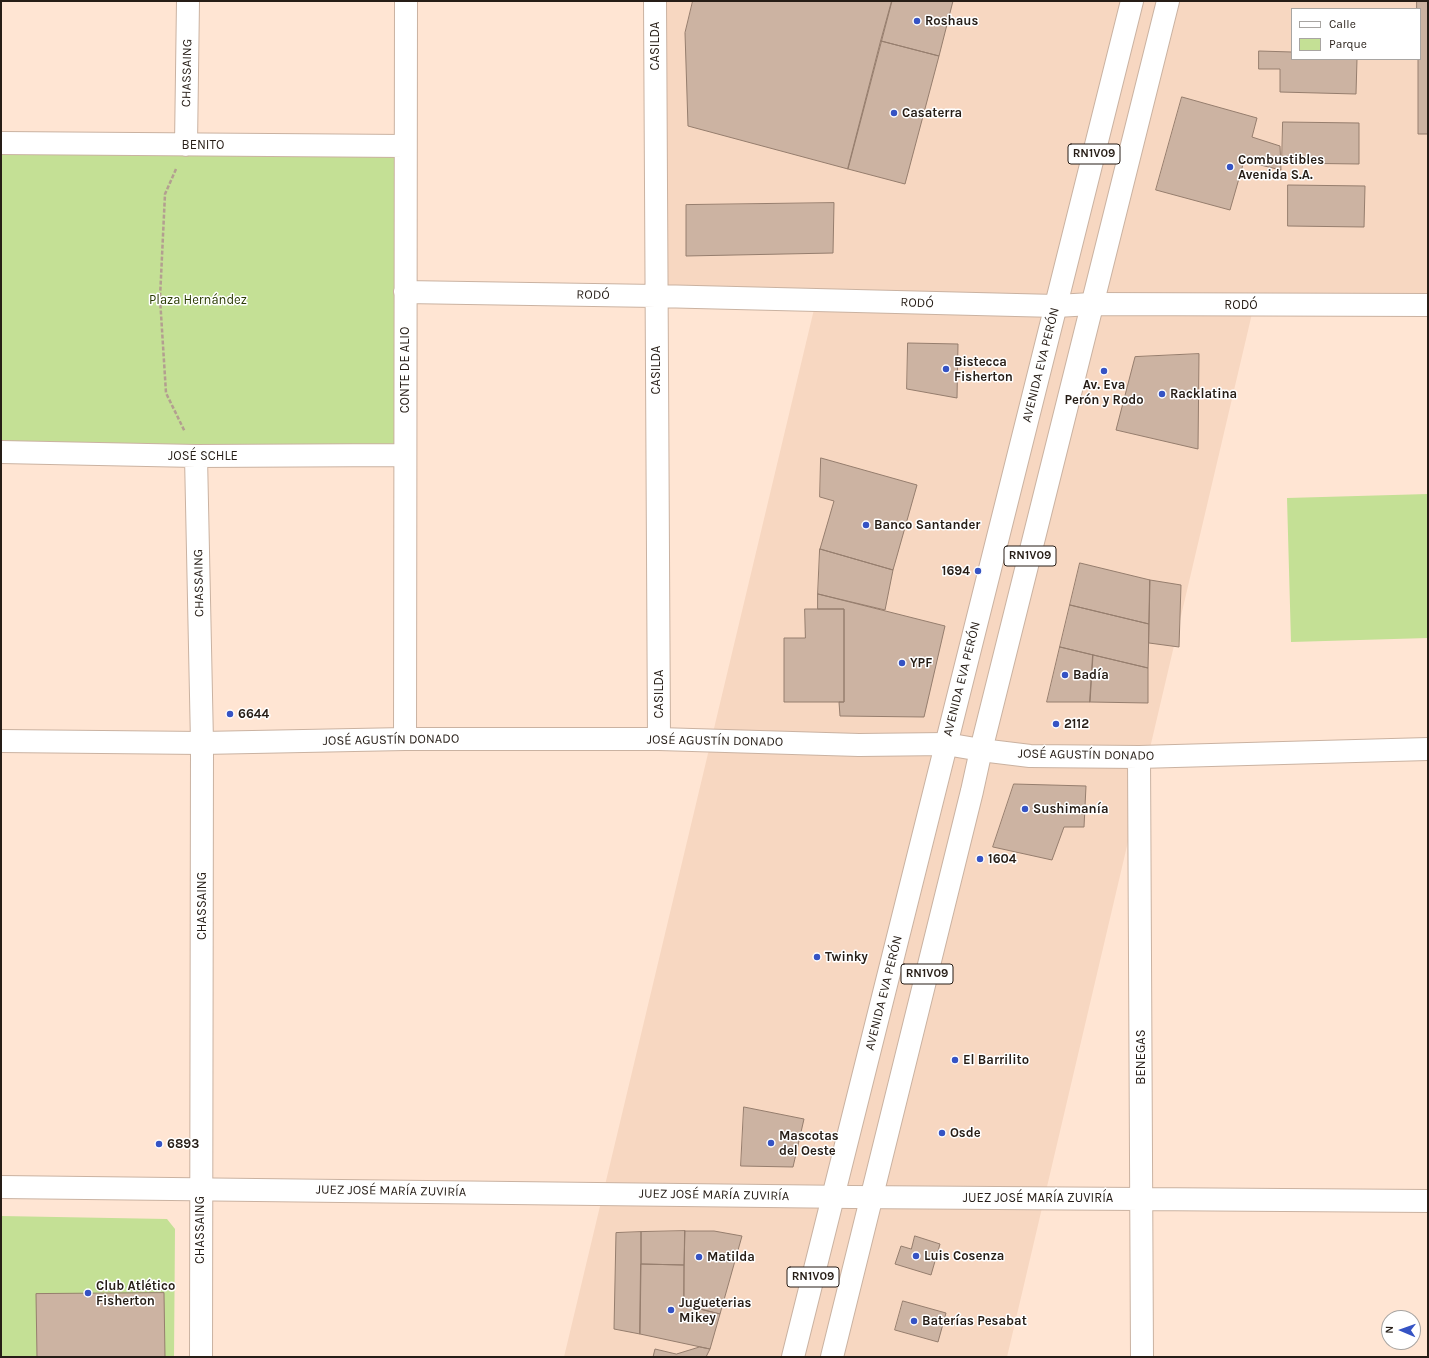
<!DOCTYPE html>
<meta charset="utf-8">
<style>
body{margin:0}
#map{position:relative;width:1429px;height:1358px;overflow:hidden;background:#ffe5d3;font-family:Karla,sans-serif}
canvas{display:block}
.frame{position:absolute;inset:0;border:2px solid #261d16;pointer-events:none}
.legend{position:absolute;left:1291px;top:8px;width:130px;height:52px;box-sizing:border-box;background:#fff;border:1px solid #a8a5a2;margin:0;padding:5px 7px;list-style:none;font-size:12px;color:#261d16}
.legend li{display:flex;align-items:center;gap:8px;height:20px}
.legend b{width:20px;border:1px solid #a8a5a2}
.north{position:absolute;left:1381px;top:1310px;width:40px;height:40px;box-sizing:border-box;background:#fff;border:1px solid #a8a5a2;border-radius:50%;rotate:272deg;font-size:11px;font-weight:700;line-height:16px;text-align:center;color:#261d16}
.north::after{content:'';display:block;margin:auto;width:14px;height:18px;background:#3553c4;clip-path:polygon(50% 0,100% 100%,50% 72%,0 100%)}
</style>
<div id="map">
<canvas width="1429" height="1358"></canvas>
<div class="frame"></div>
<ul class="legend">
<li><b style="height:5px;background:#fff"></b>Calle</li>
<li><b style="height:11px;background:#c4e095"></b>Parque</li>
</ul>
<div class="north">N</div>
</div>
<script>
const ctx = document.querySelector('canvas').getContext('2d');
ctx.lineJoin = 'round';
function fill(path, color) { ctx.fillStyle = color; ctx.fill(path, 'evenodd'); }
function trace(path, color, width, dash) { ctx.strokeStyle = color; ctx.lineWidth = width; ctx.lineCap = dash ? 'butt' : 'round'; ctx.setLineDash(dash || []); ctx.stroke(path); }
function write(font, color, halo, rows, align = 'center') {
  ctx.font = font + ' Karla,sans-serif'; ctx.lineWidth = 3; ctx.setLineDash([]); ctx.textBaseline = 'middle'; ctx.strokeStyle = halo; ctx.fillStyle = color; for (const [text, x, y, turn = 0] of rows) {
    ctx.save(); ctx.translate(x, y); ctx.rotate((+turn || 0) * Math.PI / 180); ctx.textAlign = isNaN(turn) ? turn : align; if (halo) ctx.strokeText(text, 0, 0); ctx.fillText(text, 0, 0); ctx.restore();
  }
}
fill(new Path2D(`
 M 655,1 L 1428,1 L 1428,305 L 1254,305 L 1007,1357 L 564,1357 L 816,301 L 656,296 ZM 1292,9 L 1420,9 L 1420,59 L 1292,59 Z`), '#f7d7c1');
fill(new Path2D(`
 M 1,143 L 405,146 L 405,455 L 1,452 Z
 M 1428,494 L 1428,638 L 1291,642 L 1287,498 Z
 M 1,1216 L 167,1219 L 175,1229 L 174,1357 L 1,1357 Z`), '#c4e095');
const building = new Path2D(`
 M 693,1 L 892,1 L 848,169 L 688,126 L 685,33 Z
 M 892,1 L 953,1 L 939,56 L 881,41 Z
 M 1417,1 L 1428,1 L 1428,134 L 1418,134 L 1418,59 L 1420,59 L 1420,9 L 1417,9 Z
 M 881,41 L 939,56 L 905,184 L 848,169 Z
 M 1259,51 L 1292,52 L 1292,59 L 1357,59 L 1356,94 L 1280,92 L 1280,69 L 1259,69 Z
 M 1182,97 L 1257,118 L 1252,137 L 1280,146 L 1281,170 L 1244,161 L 1230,210 L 1156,190 Z
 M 1283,122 L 1359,123 L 1359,164 L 1282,163 Z
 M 1288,185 L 1365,186 L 1364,227 L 1288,226 Z
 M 834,203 L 833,253 L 686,256 L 686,205 Z
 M 908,343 L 958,344 L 957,398 L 907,389 Z
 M 1199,354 L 1198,449 L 1116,430 L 1135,357 Z
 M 821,458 L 917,485 L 893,570 L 820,549 L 834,501 L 820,497 Z
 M 820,549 L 893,570 L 885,610 L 818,594 Z
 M 1080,563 L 1150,580 L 1149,624 L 1070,605 Z
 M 1150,580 L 1181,585 L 1179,647 L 1149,643 Z
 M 818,594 L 945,626 L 924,717 L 840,716 L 839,702 L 844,702 L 844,609 L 818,609 Z
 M 1070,605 L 1149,624 L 1148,668 L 1060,647 Z
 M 805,609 L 844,609 L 844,702 L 784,702 L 784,638 L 805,638 Z
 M 1060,647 L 1093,655 L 1090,702 L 1047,702 Z
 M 1093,655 L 1148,668 L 1148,703 L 1090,702 Z
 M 1014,784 L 1086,786 L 1084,827 L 1064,827 L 1052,860 L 993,847 Z
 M 744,1107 L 804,1119 L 793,1167 L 741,1166 Z
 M 685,1231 L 714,1231 L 742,1236 L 720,1314 L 684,1305 Z
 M 685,1231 L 684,1265 L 641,1264 L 641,1232 Z
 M 641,1232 L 641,1264 L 640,1334 L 614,1329 L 616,1233 Z
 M 915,1236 L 940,1244 L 931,1275 L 895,1264 L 901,1246 L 911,1249 Z
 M 641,1264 L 684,1265 L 684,1305 L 720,1314 L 710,1349 L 640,1334 Z
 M 164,1293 L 165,1357 L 37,1357 L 36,1294 Z
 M 903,1301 L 946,1313 L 938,1342 L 895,1330 Z
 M 700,1347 L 710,1349 L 706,1357 L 653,1357 L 655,1349 L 676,1354 Z`);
fill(building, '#ccb3a2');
trace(building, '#967e6e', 1);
const minor = new Path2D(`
 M 655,1 L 659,739
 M 1,143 L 405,146
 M 186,145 L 188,1
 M 405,292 L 656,296 L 1056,306 L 1092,304 L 1428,305
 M 1,452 L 196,456 L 405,455
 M 196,456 L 202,743 L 201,1357
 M 405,739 L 406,1
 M 981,750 L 1030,756 L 1139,757 L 1428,749
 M 1139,757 L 1142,1357
 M 1,1187 L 852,1197 L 1428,1201`);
const tertiary = new Path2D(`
 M 1,741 L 202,743 L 405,739 L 659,739 L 859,745 L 946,744 L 981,750`);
const primary = new Path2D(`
 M 793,1357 L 1132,1
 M 832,1357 L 972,791 L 981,750 L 1168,1`);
trace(minor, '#cab2a1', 24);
trace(tertiary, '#cab2a1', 24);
trace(primary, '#cab2a1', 24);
trace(new Path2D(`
 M 176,169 L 165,194 L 160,298 L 166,393 L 185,432`), '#b39f90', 2.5, [4, 2]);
trace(minor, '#fff', 22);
trace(tertiary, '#fff', 22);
trace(primary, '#fff', 22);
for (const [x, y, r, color] of [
 [917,21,4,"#3553c4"],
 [894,113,4,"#3553c4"],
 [1230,167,4,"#3553c4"],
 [946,369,4,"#3553c4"],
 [1104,371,4,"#3553c4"],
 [1162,394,4,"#3553c4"],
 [866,525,4,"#3553c4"],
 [978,571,4,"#3553c4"],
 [902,663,4,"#3553c4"],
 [1065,675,4,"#3553c4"],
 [230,714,4,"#3553c4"],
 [1056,724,4,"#3553c4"],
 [1025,809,4,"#3553c4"],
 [980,859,4,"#3553c4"],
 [817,957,4,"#3553c4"],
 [955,1060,4,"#3553c4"],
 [942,1133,4,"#3553c4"],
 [771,1143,4,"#3553c4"],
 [159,1144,4,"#3553c4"],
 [916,1256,4,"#3553c4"],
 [699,1257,4,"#3553c4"],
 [88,1293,4,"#3553c4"],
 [671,1310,4,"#3553c4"],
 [914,1321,4,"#3553c4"]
]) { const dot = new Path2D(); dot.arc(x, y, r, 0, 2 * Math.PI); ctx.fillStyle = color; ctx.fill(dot); trace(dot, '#fff', 1.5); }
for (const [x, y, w] of [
 [1094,154,52],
 [1030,556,52],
 [927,974,52],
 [813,1277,52]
]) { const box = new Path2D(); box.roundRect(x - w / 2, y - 10, w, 20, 3); ctx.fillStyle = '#fff'; ctx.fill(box); trace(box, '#261d16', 1); }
write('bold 12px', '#261d16', null, [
 ["RN1V09",1094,154],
 ["RN1V09",1030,556],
 ["RN1V09",927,974],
 ["RN1V09",813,1277]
]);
write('bold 13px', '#261d16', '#fff', [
 ["Roshaus",925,21],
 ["Casaterra",902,113],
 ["Combustibles",1238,160],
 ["Avenida S.A.",1238,175],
 ["Bistecca",954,362],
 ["Fisherton",954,377],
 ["Av. Eva",1104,385,"center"],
 ["Perón y Rodo",1104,400,"center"],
 ["Racklatina",1170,394],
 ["Banco Santander",874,525],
 ["1694",970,571,"right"],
 ["YPF",910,663],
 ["Badía",1073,675],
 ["6644",238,714],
 ["2112",1064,724],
 ["Sushimanía",1033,809],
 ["1604",988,859],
 ["Twinky",825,957],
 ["El Barrilito",963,1060],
 ["Osde",950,1133],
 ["Mascotas",779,1136],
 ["del Oeste",779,1151],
 ["6893",167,1144],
 ["Luis Cosenza",924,1256],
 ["Matilda",707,1257],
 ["Club Atlético",96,1286],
 ["Fisherton",96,1301],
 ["Jugueterias",679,1303],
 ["Mikey",679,1318],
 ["Baterías Pesabat",922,1321]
], 'left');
write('13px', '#261d16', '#fff', [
 ["CASILDA",655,46,-90],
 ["CHASSAING",187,73,-89],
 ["BENITO",203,145],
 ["RODÓ",593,295,1],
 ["RODÓ",917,303,2],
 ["RODÓ",1241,305],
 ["AVENIDA EVA PERÓN",1041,365,-76],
 ["CONTE DE ALIO",405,370,-90],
 ["CASILDA",656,370,-90],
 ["JOSÉ SCHLE",203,456],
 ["CHASSAING",199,583,-91],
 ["AVENIDA EVA PERÓN",962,679,-76],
 ["CASILDA",659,694,-90],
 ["JOSÉ AGUSTÍN DONADO",391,740,-1],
 ["JOSÉ AGUSTÍN DONADO",715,741,1],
 ["JOSÉ AGUSTÍN DONADO",1086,755,1],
 ["CHASSAING",202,906,-90],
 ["AVENIDA EVA PERÓN",884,993,-76],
 ["BENEGAS",1141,1057,-90],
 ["JUEZ JOSÉ MARÍA ZUVIRÍA",391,1191,1],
 ["JUEZ JOSÉ MARÍA ZUVIRÍA",714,1195,1],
 ["JUEZ JOSÉ MARÍA ZUVIRÍA",1038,1198],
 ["CHASSAING",200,1230,-90]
]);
write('13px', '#2a3b02', '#fff', [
 ["Plaza Hernández",198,300]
]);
</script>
